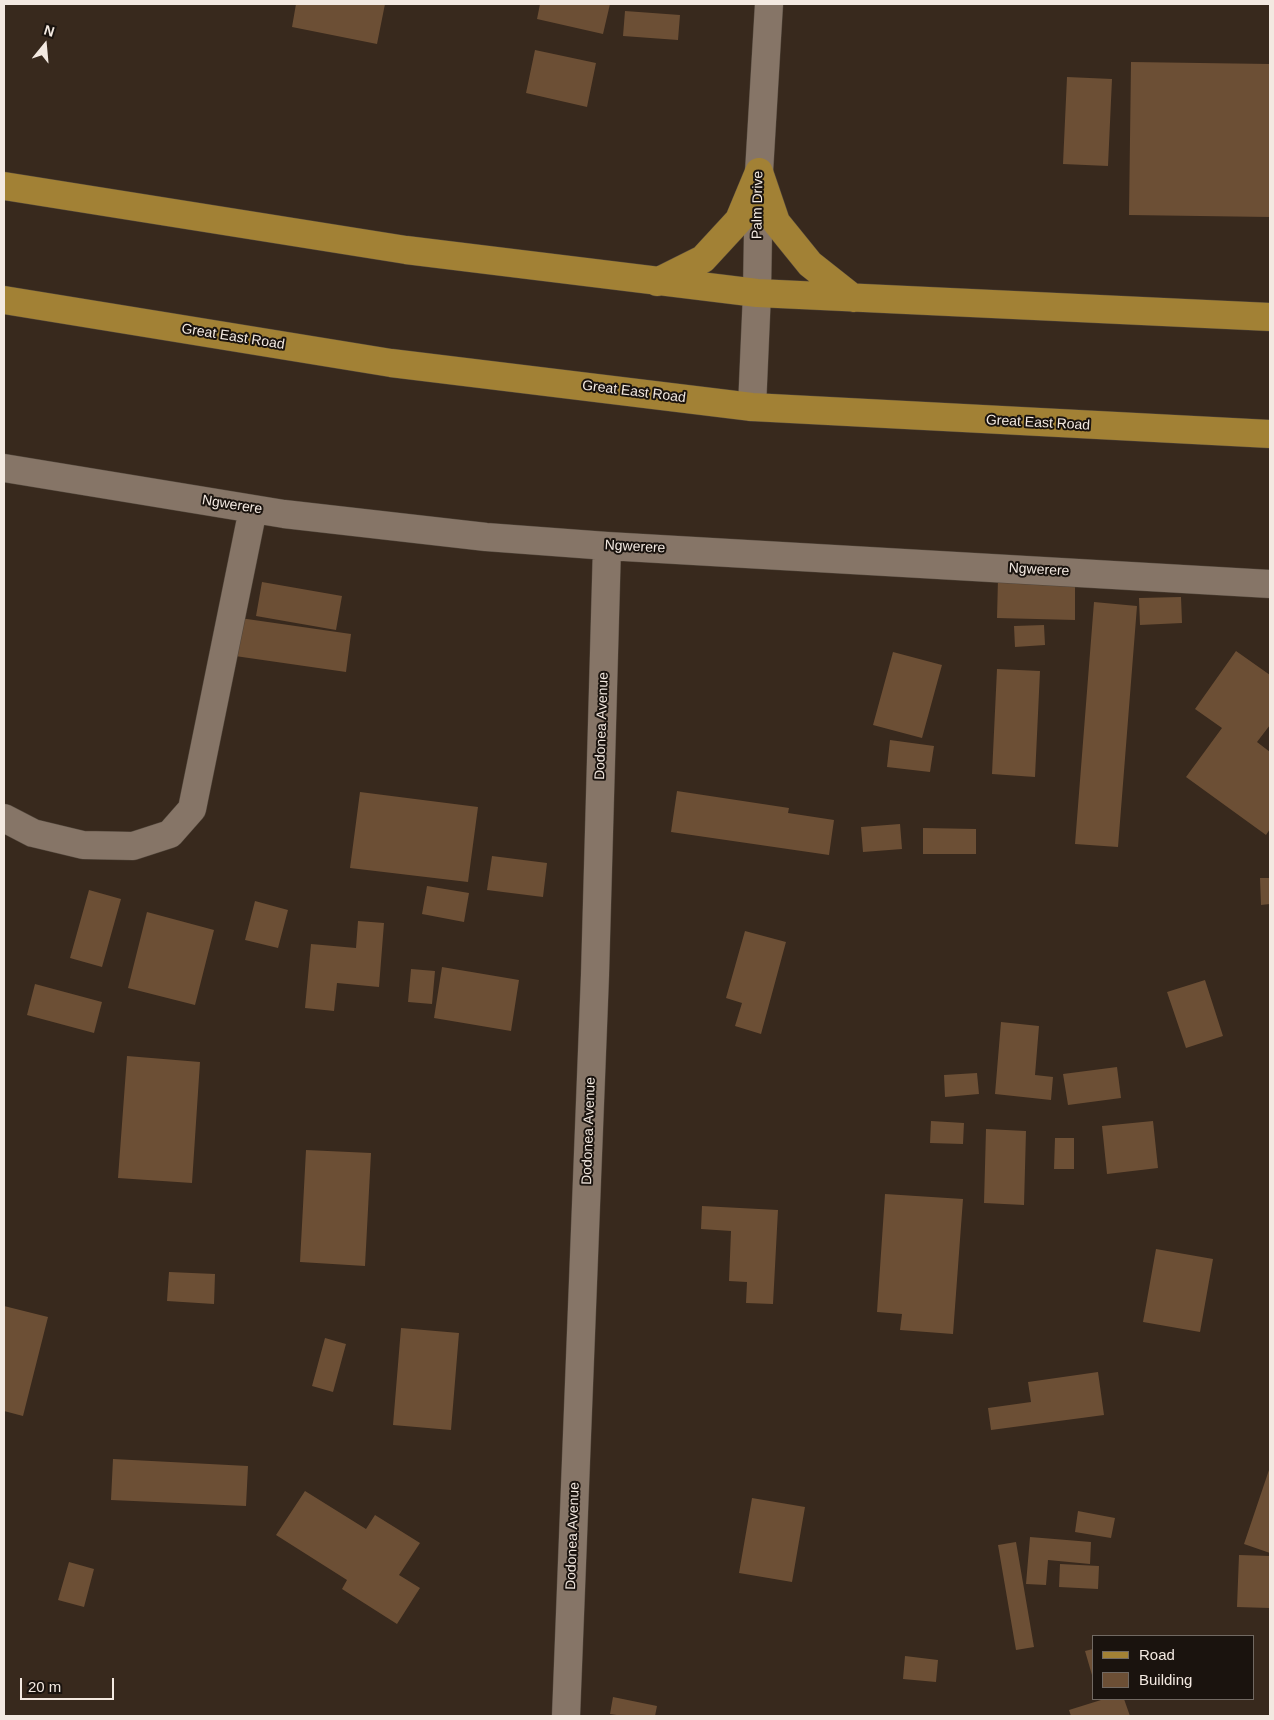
<!DOCTYPE html>
<style>
body{margin:0}
#map{position:relative;width:1274px;height:1720px;overflow:hidden;background:#38291d;font-family:Arial,sans-serif}
canvas{display:block}
.frame{position:absolute;inset:0;border:5px solid #f3e9e1;pointer-events:none}
.legend{position:absolute;left:1092px;top:1635px;width:162px;height:65px;box-sizing:border-box;background:#1a130e;border:1px solid #716962;margin:0;padding:6px 9px;list-style:none;font-size:15px;color:#f3e9e1}
.legend li{display:flex;align-items:center;gap:10px;height:25px}
.legend b{width:25px;border:1px solid #716962}
.north{position:absolute;left:20px;top:20px;width:50px;height:50px;-webkit-text-stroke:4px #1a130e;paint-order:stroke;rotate:17deg;font-size:14px;font-weight:700;line-height:20px;text-align:center;color:#f3e9e1}
.north::after{content:'';display:block;margin:auto;width:18px;height:22px;background:#f3e9e1;clip-path:polygon(50% 0,100% 100%,50% 72%,0 100%)}
.scale{position:absolute;left:20px;top:1678px;width:94px;height:22px;box-sizing:border-box;border:2px solid #f3e9e1;border-top:0;padding-left:6px;font-size:15px;line-height:18px;white-space:nowrap;color:#f3e9e1;-webkit-text-stroke:4px #1a130e;paint-order:stroke}
</style>
<div id="map">
<canvas width="1274" height="1720"></canvas>
<div class="frame"></div>
<ul class="legend">
<li><b style="height:6px;background:#a28135"></b>Road</li>
<li><b style="height:14px;background:#6c4f35"></b>Building</li>
</ul>
<div class="north">N</div>
<div class="scale">20 m</div>
</div>
<script>
const ctx = document.querySelector('canvas').getContext('2d');
ctx.lineJoin = 'round';
function fill(path, color) { ctx.fillStyle = color; ctx.fill(path, 'evenodd'); }
function trace(path, color, width, dash) { ctx.strokeStyle = color; ctx.lineWidth = width; ctx.lineCap = dash ? 'butt' : 'round'; ctx.setLineDash(dash || []); ctx.stroke(path); }
function write(font, color, halo, rows, align = 'center') {
  ctx.font = font + ' Arial,sans-serif'; ctx.lineWidth = 4; ctx.setLineDash([]); ctx.textBaseline = 'middle'; ctx.strokeStyle = halo; ctx.fillStyle = color; for (const [text, x, y, turn = 0] of rows) {
    ctx.save(); ctx.translate(x, y); ctx.rotate((+turn || 0) * Math.PI / 180); ctx.textAlign = isNaN(turn) ? turn : align; if (halo) ctx.strokeText(text, 0, 0); ctx.fillText(text, 0, 0); ctx.restore();
  }
}
fill(new Path2D(`
 M 296,4 L 385,4 L 377,44 L 292,27 Z
 M 540,4 L 610,4 L 603,34 L 537,19 Z
 M 625,11 L 680,15 L 678,40 L 623,36 Z
 M 535,50 L 596,63 L 587,107 L 526,93 Z
 M 1131,62 L 1270,64 L 1270,217 L 1129,215 Z
 M 1067,77 L 1112,79 L 1108,166 L 1063,164 Z
 M 998,579 L 1075,582 L 1075,620 L 997,618 Z
 M 262,582 L 342,596 L 336,630 L 256,616 Z
 M 1181,597 L 1182,623 L 1140,625 L 1139,598 Z
 M 1094,602 L 1137,606 L 1118,847 L 1075,844 Z
 M 240,618 L 351,634 L 346,672 L 235,656 Z
 M 1044,625 L 1045,645 L 1015,647 L 1014,626 Z
 M 1236,651 L 1270,675 L 1270,725 L 1257,742 L 1270,752 L 1270,829 L 1266,835 L 1186,777 L 1222,728 L 1195,709 Z
 M 893,652 L 942,665 L 922,738 L 873,725 Z
 M 997,669 L 1040,671 L 1035,777 L 992,774 Z
 M 890,740 L 934,746 L 930,772 L 887,767 Z
 M 677,791 L 789,808 L 788,813 L 834,820 L 829,855 L 671,832 Z
 M 360,792 L 478,807 L 468,882 L 350,868 Z
 M 900,824 L 902,849 L 863,852 L 861,827 Z
 M 923,828 L 976,829 L 976,854 L 923,854 Z
 M 492,856 L 547,863 L 543,897 L 487,890 Z
 M 1260,878 L 1270,878 L 1270,904 L 1261,905 Z
 M 427,886 L 469,893 L 464,922 L 422,914 Z
 M 89,890 L 121,899 L 102,967 L 70,958 Z
 M 255,901 L 288,910 L 278,948 L 245,940 Z
 M 147,912 L 214,930 L 195,1005 L 128,988 Z
 M 358,921 L 384,923 L 379,987 L 337,983 L 334,1011 L 305,1008 L 311,944 L 356,948 Z
 M 745,931 L 786,942 L 761,1034 L 735,1026 L 742,1003 L 726,998 Z
 M 442,967 L 519,980 L 511,1031 L 434,1018 Z
 M 411,969 L 435,971 L 432,1004 L 408,1002 Z
 M 1205,980 L 1223,1036 L 1186,1048 L 1167,992 Z
 M 35,984 L 102,1002 L 94,1033 L 27,1015 Z
 M 1001,1022 L 1039,1026 L 1035,1075 L 1053,1077 L 1051,1100 L 995,1094 Z
 M 127,1056 L 200,1062 L 192,1183 L 118,1178 Z
 M 1117,1067 L 1121,1098 L 1068,1105 L 1063,1074 Z
 M 977,1073 L 979,1094 L 945,1097 L 944,1075 Z
 M 931,1121 L 964,1123 L 963,1144 L 930,1143 Z
 M 1153,1121 L 1158,1168 L 1107,1174 L 1102,1126 Z
 M 986,1129 L 1026,1131 L 1024,1205 L 984,1203 Z
 M 1055,1138 L 1074,1138 L 1074,1169 L 1054,1169 Z
 M 306,1150 L 371,1153 L 365,1266 L 300,1262 Z
 M 885,1194 L 963,1199 L 953,1334 L 900,1330 L 902,1314 L 877,1312 Z
 M 702,1206 L 778,1210 L 773,1304 L 746,1303 L 747,1282 L 729,1281 L 731,1231 L 701,1229 Z
 M 1156,1249 L 1213,1259 L 1200,1332 L 1143,1322 Z
 M 169,1272 L 215,1274 L 214,1304 L 167,1301 Z
 M 4,1306 L 48,1317 L 23,1416 L 4,1411 Z
 M 401,1328 L 459,1333 L 451,1430 L 393,1425 Z
 M 325,1338 L 346,1344 L 333,1392 L 312,1386 Z
 M 1098,1372 L 1104,1415 L 991,1430 L 988,1408 L 1031,1402 L 1028,1382 Z
 M 113,1459 L 248,1466 L 246,1506 L 111,1500 Z
 M 1270,1467 L 1270,1553 L 1244,1544 Z
 M 305,1491 L 366,1529 L 375,1515 L 420,1543 L 399,1575 L 420,1588 L 397,1624 L 342,1589 L 347,1580 L 276,1535 Z
 M 752,1498 L 805,1507 L 792,1582 L 739,1573 Z
 M 1078,1511 L 1115,1518 L 1111,1538 L 1075,1532 Z
 M 1030,1537 L 1091,1542 L 1090,1564 L 1048,1560 L 1046,1585 L 1026,1584 Z
 M 1016,1542 L 1034,1647 L 1016,1650 L 998,1545 Z
 M 1239,1555 L 1270,1556 L 1269,1608 L 1237,1607 Z
 M 69,1562 L 94,1569 L 84,1607 L 58,1600 Z
 M 1060,1564 L 1099,1566 L 1098,1589 L 1059,1587 Z
 M 1093,1649 L 1093,1675 L 1092,1675 L 1085,1651 Z
 M 905,1656 L 938,1660 L 936,1682 L 903,1679 Z
 M 613,1697 L 657,1706 L 655,1716 L 623,1716 L 610,1714 Z
 M 1100,1699 L 1124,1699 L 1130,1716 L 1071,1716 L 1069,1710 L 1101,1700 Z`), '#6c4f35');
const minor = new Path2D(`
 M 752,407 L 757,293 L 759,172 L 769,4
 M 4,468 L 284,514 L 486,537 L 607,546 L 1270,584
 M 4,818 L 33,833 L 83,845 L 133,846 L 170,834 L 192,809 L 253,509
 M 566,1716 L 595,975 L 607,546`);
const major = new Path2D(`
 M 759,172 L 776,222 L 810,264 L 853,298
 M 4,186 L 406,250 L 757,293 L 1270,317
 M 657,282 L 703,259 L 739,220 L 759,172
 M 4,300 L 391,363 L 752,407 L 1270,434`);
trace(minor, '#51463b', 29);
trace(major, '#51463b', 29);
trace(minor, '#867567', 28);
trace(major, '#a28135', 28);
write('14px', '#f3e9e1', '#1a130e', [
 ["Palm Drive",758,205,-89],
 ["Great East Road",233,337,9],
 ["Great East Road",634,392,7],
 ["Great East Road",1038,423,3],
 ["Ngwerere",232,505,9],
 ["Ngwerere",635,547,3],
 ["Ngwerere",1039,570,3],
 ["Dodonea Avenue",602,726,-88],
 ["Dodonea Avenue",589,1131,-88],
 ["Dodonea Avenue",573,1536,-88]
]);
</script>
